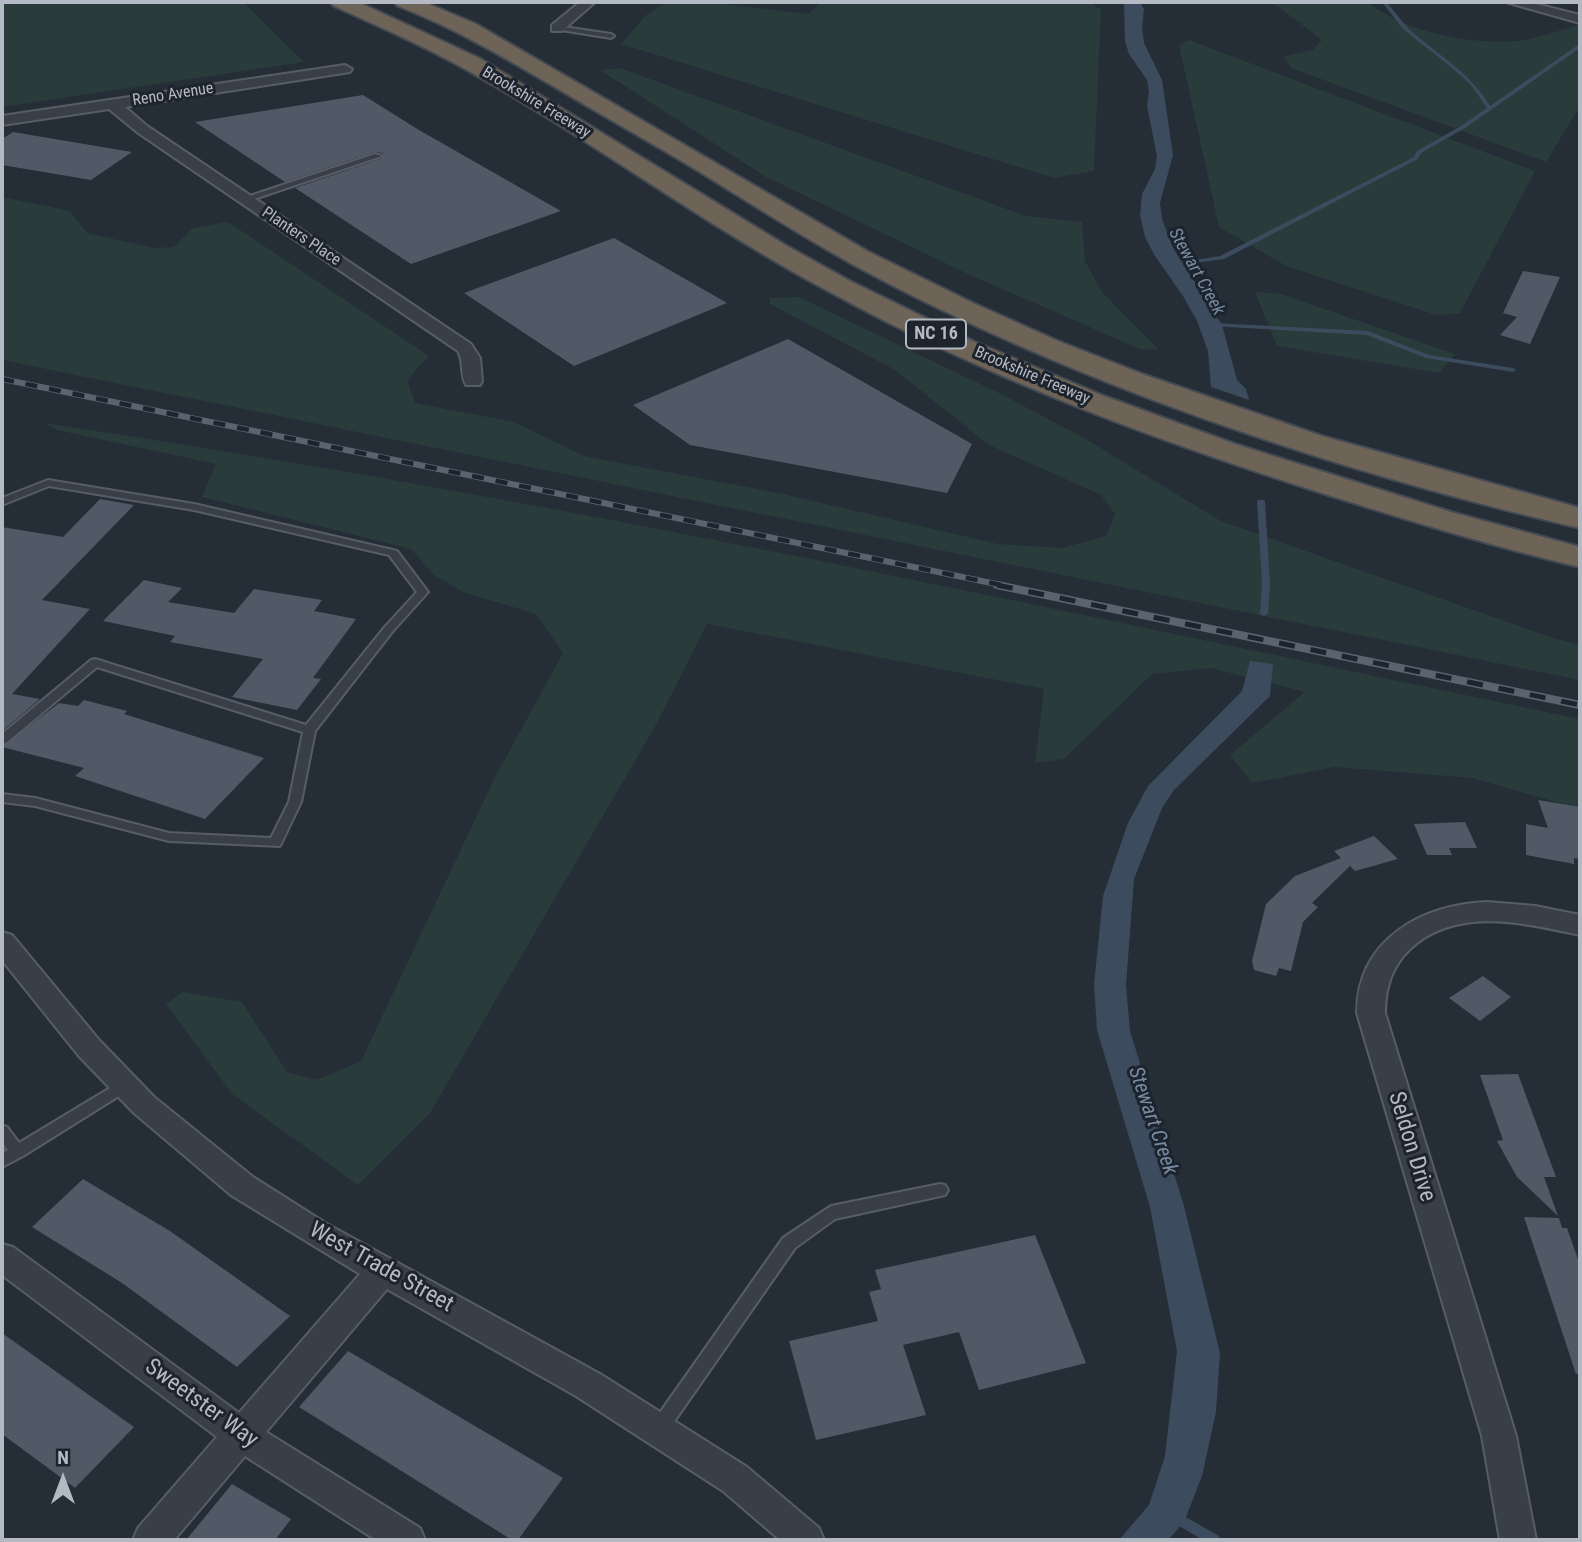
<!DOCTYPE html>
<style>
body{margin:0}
#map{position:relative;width:1582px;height:1542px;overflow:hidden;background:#252d37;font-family:"Roboto Condensed",sans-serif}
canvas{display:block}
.frame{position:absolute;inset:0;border:4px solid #b3bac4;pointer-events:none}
.north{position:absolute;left:28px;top:1444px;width:70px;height:70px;-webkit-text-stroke:5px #1d242d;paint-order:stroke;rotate:0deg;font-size:19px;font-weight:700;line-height:28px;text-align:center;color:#b3bac4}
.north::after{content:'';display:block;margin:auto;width:24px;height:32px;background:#b3bac4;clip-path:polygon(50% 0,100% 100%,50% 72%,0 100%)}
</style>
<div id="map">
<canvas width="1582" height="1542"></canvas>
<div class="frame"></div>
<div class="north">N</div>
</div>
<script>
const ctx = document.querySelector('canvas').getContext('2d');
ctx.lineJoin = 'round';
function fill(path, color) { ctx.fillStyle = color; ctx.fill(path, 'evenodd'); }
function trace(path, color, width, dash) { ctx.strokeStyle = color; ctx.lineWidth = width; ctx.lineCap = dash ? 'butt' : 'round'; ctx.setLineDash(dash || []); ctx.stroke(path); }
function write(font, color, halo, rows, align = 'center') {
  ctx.font = font + ' "Roboto Condensed",sans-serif'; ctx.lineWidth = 6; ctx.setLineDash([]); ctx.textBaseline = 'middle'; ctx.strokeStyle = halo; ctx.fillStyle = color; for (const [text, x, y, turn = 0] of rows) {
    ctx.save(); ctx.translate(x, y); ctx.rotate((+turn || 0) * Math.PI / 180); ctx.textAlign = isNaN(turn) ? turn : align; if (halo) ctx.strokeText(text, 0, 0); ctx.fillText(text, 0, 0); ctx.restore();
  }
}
fill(new Path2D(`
 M 2,2 L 243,2 L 304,62 L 2,107 Z
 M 667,2 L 709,2 L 808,14 L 821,2 L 1090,2 L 1101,10 L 1094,171 L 1054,178 L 621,44 L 645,16 Z
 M 1272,2 L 1368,2 C 1403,32 1472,45 1517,41 C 1538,38 1560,30 1580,25 L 1580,106 L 1546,162 L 1291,68 L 1284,56 L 1313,50 L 1322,40 Z
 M 1189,40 L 1535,171 L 1460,313 L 1436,315 L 1286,266 L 1219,227 L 1179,45 Z
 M 620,68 L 1026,216 L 1082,222 L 1085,261 L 1102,292 L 1159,350 L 1140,349 L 972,276 L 766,177 L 600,70 Z
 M 2,197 L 70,211 L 87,233 L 154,248 L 174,247 L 193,228 L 228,222 L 429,356 L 407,380 L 415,403 L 514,422 L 584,456 L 783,494 L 998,544 L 1062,548 L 1106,536 L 1115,514 L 1101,495 L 989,445 L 895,370 L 770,304 L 770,298 L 799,297 L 1003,395 L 1084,438 L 1221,521 L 1553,638 L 1580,645 L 1580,680 L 2,360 Z
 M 1255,292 L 1281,294 L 1455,354 L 1439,373 L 1277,346 Z
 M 44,423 C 560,499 1070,613 1580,719 L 1580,809 L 1472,778 L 1335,767 L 1252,783 L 1230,755 L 1305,692 L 1211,668 L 1152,674 L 1064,759 L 1035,763 L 1044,689 L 707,624 L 656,725 L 430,1113 L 358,1185 L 232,1094 L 166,1004 L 183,992 L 242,1002 L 287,1072 L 316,1080 L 361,1061 L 495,777 L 563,653 L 536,614 L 463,592 L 434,575 L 411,549 L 202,497 L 216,464 L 57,430 Z`), '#293b3a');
fill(new Path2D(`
 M 1124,2 L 1140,2 L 1144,9 L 1142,29 L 1144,43 L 1162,80 L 1173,155 L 1160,203 L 1162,219 L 1173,248 L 1222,325 L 1237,380 L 1246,389 L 1249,400 L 1211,387 L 1208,351 L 1197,321 L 1183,296 L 1155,256 L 1145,237 L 1140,215 L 1142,194 L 1155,169 L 1157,156 L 1147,106 L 1149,92 L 1147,80 L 1129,54 L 1125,41 Z
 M 1250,661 L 1273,664 L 1270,696 L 1174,790 L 1162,808 L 1134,879 L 1126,985 L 1130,1031 L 1184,1206 L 1220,1353 L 1216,1412 L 1202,1476 L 1184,1522 L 1168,1540 L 1119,1540 L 1149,1505 L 1165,1456 L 1177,1351 L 1150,1207 L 1097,1030 L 1094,985 L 1103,896 L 1128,823 L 1148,786 L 1242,691 Z`), '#3c4c5e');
fill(new Path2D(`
 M 1382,2 L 1386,2 C 1394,10 1400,19 1407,27 C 1436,55 1469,70 1490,106 L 1578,45 L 1580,45 L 1580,48 L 1465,128 L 1421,153 L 1418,159 L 1224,259 L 1173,266 L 1172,265 L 1175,263 L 1220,256 L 1414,157 L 1417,151 L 1461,126 L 1487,108 L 1471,85 L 1451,67 L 1403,29 Z
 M 1213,323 L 1368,331 L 1429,355 L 1513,368 L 1516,370 L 1513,372 L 1426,358 L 1367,335 L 1211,326 L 1210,325 Z
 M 1258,500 L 1264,500 L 1265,502 L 1270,583 L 1268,614 L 1264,616 L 1260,614 L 1262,583 L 1257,502 Z
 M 1175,1511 L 1219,1536 L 1221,1540 L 1203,1540 L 1171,1521 L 1169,1517 L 1171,1513 Z`), '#3c4c5e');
fill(new Path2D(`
 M 363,95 L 419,130 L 561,211 L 411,264 L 295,188 L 383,158 L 383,153 L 374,152 L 285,182 L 195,122 Z
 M 13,132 L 132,152 L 91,180 L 2,165 L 2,139 Z
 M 614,238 L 727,303 L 574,366 L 464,293 Z
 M 1523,271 L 1560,277 L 1530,344 L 1500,335 L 1517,317 L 1503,313 Z
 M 788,339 L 972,444 L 947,493 L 690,445 L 633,405 Z
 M 100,499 L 134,505 L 42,600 L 90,609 L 12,694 L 40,699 L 2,731 L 2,527 L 63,537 Z
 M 144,580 L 182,588 L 168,602 L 234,613 L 254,589 L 322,600 L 314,611 L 356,619 L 313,678 L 321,679 L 297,710 L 232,697 L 263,659 L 170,642 L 175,636 L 103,621 Z
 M 84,700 L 127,711 L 124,714 L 264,758 L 205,819 L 75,776 L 84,768 L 2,747 L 59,703 L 78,706 Z
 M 1538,800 L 1580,807 L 1580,859 L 1574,858 L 1574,864 L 1526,855 L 1526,824 L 1548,828 Z
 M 1465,822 L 1477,848 L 1449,848 L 1452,855 L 1427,855 L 1414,824 Z
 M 1374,836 L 1398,859 L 1355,871 L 1350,866 L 1312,903 L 1318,907 L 1303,922 L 1291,971 L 1279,968 L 1276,976 L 1254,970 L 1252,961 L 1266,904 L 1295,876 L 1341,858 L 1334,851 Z
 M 1483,976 L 1511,997 L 1480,1021 L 1449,998 Z
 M 1518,1074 L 1556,1177 L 1544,1177 L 1558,1216 L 1517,1177 L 1497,1141 L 1503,1140 L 1480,1075 Z
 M 83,1179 L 170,1231 L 290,1316 L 237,1367 L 122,1283 L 32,1227 Z
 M 1524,1217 L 1559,1218 L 1562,1228 L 1567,1228 L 1580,1265 L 1580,1373 L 1576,1374 Z
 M 1035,1235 L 1086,1363 L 979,1390 L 959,1332 L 903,1345 L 926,1415 L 816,1440 L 789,1341 L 878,1321 L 869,1292 L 881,1289 L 875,1270 Z
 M 2,1333 L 134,1427 L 75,1488 L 2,1434 Z
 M 348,1351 L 563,1478 L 518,1540 L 512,1540 L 299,1407 Z
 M 232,1484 L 291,1519 L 275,1540 L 186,1540 Z`), '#505965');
const lane = new Path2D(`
 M 557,26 L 611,34 L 614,36 L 611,38 L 555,29 L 554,28 Z
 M 375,154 L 382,156 L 248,201 L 241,199 Z
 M 48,480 L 194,504 L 397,551 L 428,592 L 392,632 L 315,731 L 301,802 L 280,846 L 169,841 L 35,806 L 2,802 L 2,794 L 35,798 L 169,833 L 271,838 L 289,802 L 303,732 L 97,667 L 6,743 L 2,744 L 2,734 L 91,660 L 95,659 L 306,725 L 384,628 L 417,592 L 389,555 L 194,510 L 49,486 L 2,505 L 2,498 Z
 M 125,1079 L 130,1081 L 132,1085 L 130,1089 L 23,1156 L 2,1167 L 2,1153 L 8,1150 L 2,1142 L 2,1125 L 7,1127 L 19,1143 Z
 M 940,1184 L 945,1185 L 948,1190 L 945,1195 L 835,1219 L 795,1248 L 664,1436 L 658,1438 L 652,1436 L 649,1430 L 652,1424 L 783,1238 L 831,1206 Z`);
const street = new Path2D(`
 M 580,2 L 595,2 L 562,31 L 552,31 L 552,25 Z
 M 1506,2 L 1528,2 L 1580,15 L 1580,23 Z
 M 345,65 L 352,69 L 350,72 L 125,107 L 147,126 L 471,344 L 480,358 L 482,381 L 480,385 L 466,385 C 460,375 464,362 458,351 L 137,132 L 109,109 L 2,125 L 2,116 Z
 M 1488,902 L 1535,906 L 1580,915 L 1580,935 C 1523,923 1457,906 1410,949 C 1392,966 1385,989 1385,1013 L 1516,1436 L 1536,1540 L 1500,1540 L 1482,1436 L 1357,1013 C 1357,939 1423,904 1488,902 Z
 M 2,932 L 12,935 L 99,1040 L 154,1097 L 253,1177 L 327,1224 L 600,1374 L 747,1467 L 819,1528 L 824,1540 L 780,1540 L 723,1491 L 576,1396 L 387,1289 L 266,1432 L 420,1528 L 425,1540 L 376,1540 L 245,1456 L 174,1540 L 133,1540 L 138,1528 L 217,1437 L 2,1275 L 2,1244 L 13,1247 L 239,1413 L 360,1274 L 231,1195 L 134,1113 L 79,1056 L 2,960 Z`);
const highway = new Path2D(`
 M 330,2 L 358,2 L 479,58 L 787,246 L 850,281 L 975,342 L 1104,396 L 1235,444 L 1451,512 L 1580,547 L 1580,567 C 1495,547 1411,521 1328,495 C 1157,441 987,378 830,292 C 704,225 589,138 465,69 C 422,45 378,26 334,6 Z
 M 394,2 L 424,2 L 476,24 L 869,252 L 973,303 L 1058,341 L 1145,375 L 1322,436 L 1580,508 L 1580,528 C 1337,472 1071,383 852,264 C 798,234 747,201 695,169 C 650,142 605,117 560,90 C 507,59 455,28 398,6 Z`);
trace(lane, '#565d66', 4);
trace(street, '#565d66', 4);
trace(highway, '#434a53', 4);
fill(lane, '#383f48');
fill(street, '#383f48');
fill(highway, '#6d6356');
const railFar1 = new Path2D(`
 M 2,379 L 1006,586`);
const rail = new Path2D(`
 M 997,585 L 1580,705`);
trace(railFar1, '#5a636e', 6);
trace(rail, '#5a636e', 8);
trace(railFar1, '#1d242d', 4.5, [12]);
trace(rail, '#1d242d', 5, [16]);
write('16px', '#b3bac4', '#1d242d', [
 ["Reno Avenue",173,95,-9],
 ["Brookshire Freeway",536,103,31],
 ["Planters Place",301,237,34],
 ["Brookshire Freeway",1032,376,23]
]);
write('italic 18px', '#778ca3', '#1d242d', [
 ["Stewart Creek",1196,272,61]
]);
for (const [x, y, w] of [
 [936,334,60]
]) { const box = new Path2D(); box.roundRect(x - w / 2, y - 14.5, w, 29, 5); ctx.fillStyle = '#1d242d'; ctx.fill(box); trace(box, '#b3bac4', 2); }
write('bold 18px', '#b3bac4', null, [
 ["NC 16",936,334]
]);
write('italic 21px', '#778ca3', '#1d242d', [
 ["Stewart Creek",1152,1121,71]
]);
write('23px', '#b3bac4', '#1d242d', [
 ["Seldon Drive",1411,1147,73],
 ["West Trade Street",381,1268,29],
 ["Sweetster Way",201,1404,36]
]);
</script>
